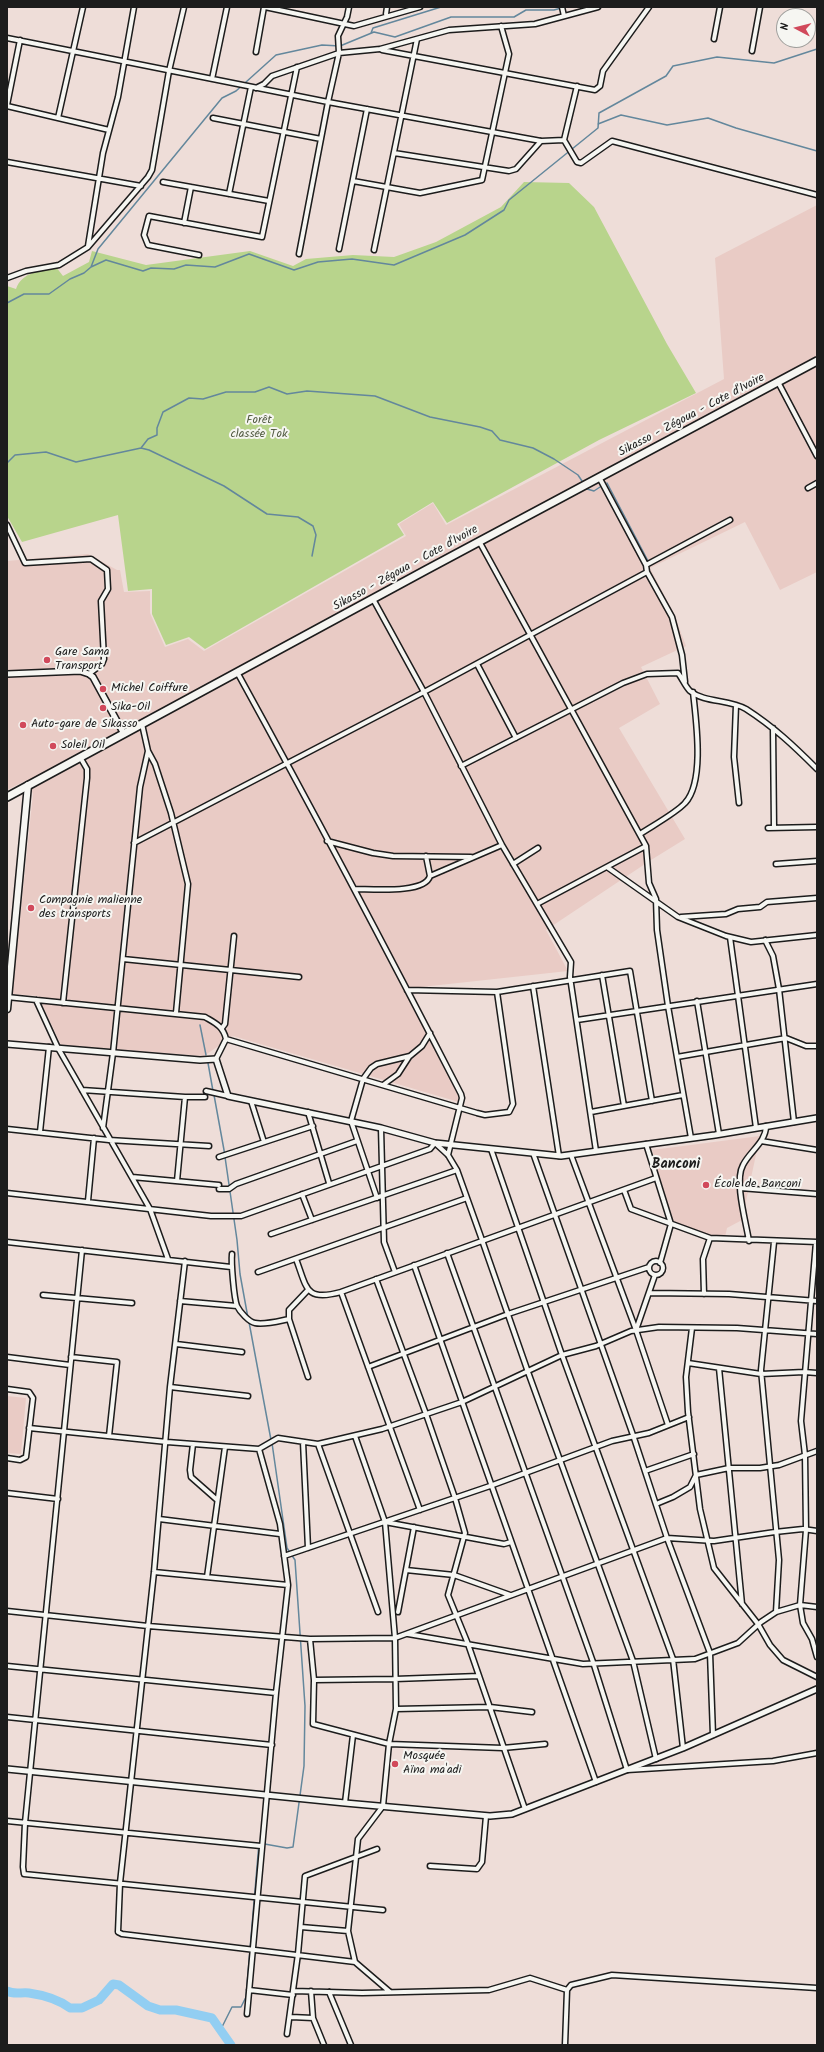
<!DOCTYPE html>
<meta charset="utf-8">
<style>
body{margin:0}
#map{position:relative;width:824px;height:2052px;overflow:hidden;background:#eeddd8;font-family:Kalam,sans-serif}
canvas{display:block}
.frame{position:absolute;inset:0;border:8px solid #1c1c1c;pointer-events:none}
.north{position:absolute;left:776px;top:8px;width:40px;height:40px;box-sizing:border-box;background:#f6f6f2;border:1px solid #9f9f9c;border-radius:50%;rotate:277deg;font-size:11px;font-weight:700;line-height:16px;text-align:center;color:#1c1c1c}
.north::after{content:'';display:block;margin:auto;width:14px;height:18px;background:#d1495b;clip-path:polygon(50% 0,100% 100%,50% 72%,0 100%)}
</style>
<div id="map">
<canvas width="824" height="2052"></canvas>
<div class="frame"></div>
<div class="north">N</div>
</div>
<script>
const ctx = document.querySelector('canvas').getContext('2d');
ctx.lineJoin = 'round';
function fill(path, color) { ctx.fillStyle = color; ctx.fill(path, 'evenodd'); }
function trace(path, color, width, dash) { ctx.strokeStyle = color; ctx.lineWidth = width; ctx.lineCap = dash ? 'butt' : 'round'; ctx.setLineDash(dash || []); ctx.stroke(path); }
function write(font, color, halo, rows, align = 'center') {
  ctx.font = font + ' Kalam,sans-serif'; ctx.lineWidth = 4; ctx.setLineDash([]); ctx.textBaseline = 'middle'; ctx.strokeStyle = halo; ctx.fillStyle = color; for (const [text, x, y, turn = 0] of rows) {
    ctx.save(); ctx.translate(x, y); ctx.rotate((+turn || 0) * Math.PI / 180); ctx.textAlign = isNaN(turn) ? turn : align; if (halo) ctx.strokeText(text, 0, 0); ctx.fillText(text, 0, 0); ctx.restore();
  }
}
fill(new Path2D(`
 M 817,205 L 817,572 L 780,590 L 745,522 L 650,568 L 673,612 L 686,646 L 641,667 L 660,704 L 619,728 L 685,839 L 651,860 L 546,930 L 568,971 L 403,989 L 460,1099 L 459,1102 L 233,1036 L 204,1056 L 61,1045 L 38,996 L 12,994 L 33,794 L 27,780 L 7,790 L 7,561 L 88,554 L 117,570 L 120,570 L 124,592 L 150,591 L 150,613 L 165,647 L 188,639 L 204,651 L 406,536 L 399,524 L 433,503 L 446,525 L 724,379 L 715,258 Z
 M 760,1136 L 742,1220 L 727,1228 L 725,1237 L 710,1235 L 673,1223 L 652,1150 Z
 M 7,1396 L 26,1398 L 21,1454 L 7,1453 Z`), '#e9cbc5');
fill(new Path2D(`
 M 524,182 L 569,183 L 594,207 L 667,344 L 696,393 L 599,440 L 447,523 L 433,502 L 397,524 L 404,535 L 205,649 L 189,637 L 166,645 L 152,614 L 152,589 L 128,591 L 118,515 L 22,542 L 7,516 L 7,286 L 16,289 C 22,272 40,271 56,267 L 63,276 L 89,262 L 92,251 L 146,265 L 250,251 L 293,266 L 306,259 L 353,255 L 394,257 L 436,242 L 501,207 Z`), '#b8d48c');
trace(new Path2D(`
 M 371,33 L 373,28 L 441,7
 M 598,124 L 621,115 L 667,125 L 708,118 L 736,128 L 817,151
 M 91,267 L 98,249 L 222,98 L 236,91 L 276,55 L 322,45 L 340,46 L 374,32 L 395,37 L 451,17 L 514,17 L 526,10 L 554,10 L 565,7
 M 7,303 L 24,294 L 49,294 L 70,279 L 84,273 L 91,267 L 106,260 L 143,271 L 151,268 L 174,269 L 186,265 L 215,267 L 249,254 L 294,270 L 318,262 L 352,259 L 394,265 L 465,235 L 504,210 L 509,200 L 598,128 L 599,113 L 666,76 L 673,66 L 717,57 L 774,63 L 817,49
 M 141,448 L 148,439 L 157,435 L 157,428 L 163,412 L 189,398 L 203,399 L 226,392 L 255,392 L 269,387 L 287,394 L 307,391 L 375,396 L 430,417 L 480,427 L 492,431 L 500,440 L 533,448 L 554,459 L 578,475 L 582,481
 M 7,463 L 15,455 L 46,452 L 76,462 L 141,448 L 149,450 L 224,486 L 267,514 L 298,517 L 313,526 L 316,535 L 312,556
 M 607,483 L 648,561
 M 587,489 L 594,491 L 600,487
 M 200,1025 L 206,1055
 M 208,1063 L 213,1091
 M 214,1095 L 224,1150 L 237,1240 L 240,1274 L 248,1318
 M 249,1322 L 271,1440
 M 220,2031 L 232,2007 L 241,2007 L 246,1997 L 259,1843 L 287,1848 L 293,1847 L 304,1766 L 305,1706 L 295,1560 L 287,1548 L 272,1443`), '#63879c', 1.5);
trace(new Path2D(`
 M 7,1991 C 14,1995 21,1992 29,1993 C 43,1995 58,1999 70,2008 L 82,2008 L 99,2000 L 113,1984 L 119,1985 L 148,2006 L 160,2010 L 176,2010 L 212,2018 L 231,2045`), '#92cef2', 9);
const minor = new Path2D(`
 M 265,7 L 354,26 L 420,7
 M 562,7 L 564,16
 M 386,14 L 387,7
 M 7,38 L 328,102 L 541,141 L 564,140 L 577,162 L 581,163 L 612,141 L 817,195
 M 714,39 L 720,7
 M 382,50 L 595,90 L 600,86 L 603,71 L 649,7
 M 752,51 L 760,7
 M 256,52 L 264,7
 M 212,79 L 227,7
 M 256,88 L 264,84 L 272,76 L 339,53 L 380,49 L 449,30 L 535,24 L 598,7
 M 7,105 L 20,40
 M 7,106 L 109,130
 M 58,118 L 83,7
 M 213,118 L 321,139
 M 564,140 L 577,86
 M 394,153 L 509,171 L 516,169 L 541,141
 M 7,162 L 141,186
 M 353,181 L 420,193 L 482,180 L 509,54 L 501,26
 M 163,182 L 269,201
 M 229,194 L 251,87
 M 184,223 L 191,187
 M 88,246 L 103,153 L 118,97 L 134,7
 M 339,249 L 367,109
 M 374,250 L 417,39
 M 299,254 L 328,102 L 339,53 L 338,36 L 347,17 L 349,7
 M 199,255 L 148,245 L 144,235 L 149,216 L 262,237 L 297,67
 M 7,278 L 26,271 L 59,265 L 88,247 L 148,177 L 152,170 L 169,71 L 184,7
 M 778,382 L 817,456
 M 808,488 L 817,483
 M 7,525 L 25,563 L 91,559 L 107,570 L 108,589 L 101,601 L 104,659 L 102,664 L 89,674
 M 479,541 L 646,846 L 649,883 L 656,899 L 657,930 L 668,1006 L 691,1138
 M 646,565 L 730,520
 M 647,572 L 672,617 L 682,655 L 685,682
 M 373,599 L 424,692 L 502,845 L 571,962 L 570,977 L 596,1151
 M 477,664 L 516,738
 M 237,672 C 314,812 388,952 461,1094 L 462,1098 L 448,1155
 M 736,705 L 734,757 L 739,803
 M 773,728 L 774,828
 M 148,751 L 155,764 L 171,813 L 188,884 L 176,1013
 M 461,766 L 623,683 L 647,674 L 678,673 C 682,678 685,686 690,691 C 705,703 729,699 746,709 C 774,727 794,746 817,769
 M 768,828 L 817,827
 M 640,834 C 652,826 676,813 685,803 C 705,782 696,720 693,692
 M 327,841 L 373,853 L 393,856 L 471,857
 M 134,843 L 424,692 L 647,572 L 646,565 L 599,477
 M 426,856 L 430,876
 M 513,864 L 538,848
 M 776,864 L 817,861
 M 607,867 L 678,917 L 726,936 L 751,942 L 817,935
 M 355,889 C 372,889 425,894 430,876 L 502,845
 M 537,904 L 646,846
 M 681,917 L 726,914 L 738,909 L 760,907 L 767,902 L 817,898
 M 730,937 L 756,1128
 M 765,940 L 773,956 L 779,989 L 794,1122
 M 123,959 L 299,977
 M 602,975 L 624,1106
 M 533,986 L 559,1156
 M 407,990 L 497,992 L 630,971 L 652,1101
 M 7,997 L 205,1017 C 215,1023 223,1026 226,1039 L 216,1059
 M 36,1000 L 58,1048 L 150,1209 L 168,1259
 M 697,1001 L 719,1134
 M 63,1003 L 87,778 L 87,769 L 80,757
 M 577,1020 L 817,984
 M 222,1028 L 225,1024 L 234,936
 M 226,1039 L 477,1113 L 485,1115 L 509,1112 L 513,1104 L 497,992
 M 677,1057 L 786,1038 L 806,1046 L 817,1046
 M 383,1085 L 398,1074 L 409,1057
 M 82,1090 L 185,1097 L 205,1097
 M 206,1091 L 228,1096
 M 251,1101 L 264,1142
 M 308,1112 L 329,1183
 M 591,1112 L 683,1095
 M 103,1128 L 113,1053 L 140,787 L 148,751 L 142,724
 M 381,1128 L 384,1242 L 395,1272
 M 7,1129 L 109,1140 L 209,1146
 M 40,1132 L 49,1047
 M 761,1141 L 817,1150
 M 646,1144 L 671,1224 L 660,1263
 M 491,1149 L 562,1355 L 673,1659 L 683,1748
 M 533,1153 L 633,1435 L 667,1538 L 710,1653 L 713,1735
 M 571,1155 L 636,1330
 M 219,1157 L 313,1126
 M 132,1177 L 219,1185
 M 177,1181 L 185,1097
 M 740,1188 L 817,1194
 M 219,1189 L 229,1189 L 236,1184 L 357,1141
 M 624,1190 L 631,1209 L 710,1238 L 817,1242
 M 7,1193 L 211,1216 L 241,1216 L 430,1149 L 435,1143 L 448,1155 L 457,1170 L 482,1240 L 528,1372 L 633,1661 L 656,1759
 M 302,1194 L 312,1220
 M 377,1198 L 351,1121 L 363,1079 L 371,1068 L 377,1064 L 410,1056 L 422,1046 L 430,1033
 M 88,1201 L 94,1138
 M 271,1234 L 457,1170
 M 749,1241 C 746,1222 734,1181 743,1165 C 750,1151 766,1142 766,1126
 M 7,1242 L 231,1267
 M 774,1242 L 761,1370 L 779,1560 L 776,1612
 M 816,1242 L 801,1421 L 805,1455 L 806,1530 L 800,1605 L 803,1623 L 812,1639 L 817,1657
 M 82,1250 L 25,1823 L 23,1867 L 24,1874 L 383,1910
 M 447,1253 L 593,1662 L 627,1770 L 773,1761 L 817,1753
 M 232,1254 C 231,1263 234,1298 237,1306 C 240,1312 249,1322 255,1323 C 265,1325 279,1321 289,1319
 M 296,1259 C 307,1288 305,1302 341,1292 L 420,1510
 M 185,1261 L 170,1387 L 154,1572 L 120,1883 L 118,1932 L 122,1934 L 355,1962 L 390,1992
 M649 1268a7 7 0 1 1 14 0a7 7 0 1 1-14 0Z
 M 414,1265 L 596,1782
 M 258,1272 L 467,1198
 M 655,1275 L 636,1330 L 668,1425
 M 376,1279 L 426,1414 L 455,1498 L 465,1533 L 448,1595 L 468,1644 L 525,1809
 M 341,1292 L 656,1178
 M 650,1293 L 729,1294 L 817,1301
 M 704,1294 L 703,1259 L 710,1238
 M 43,1295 L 132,1303
 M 180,1301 L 237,1306
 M 692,1328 L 686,1377 L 688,1412 L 700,1509 L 714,1568 L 758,1624 L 770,1645 L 783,1660 L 817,1677
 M 176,1344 L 242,1352
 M 7,1357 L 70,1365
 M 71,1357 L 117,1362 L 109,1436
 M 688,1363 L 761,1374 L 804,1372 L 817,1373
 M 368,1367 L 508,1314 L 649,1267
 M 719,1368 L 742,1604
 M 308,1377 L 289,1319 L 289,1310 L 308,1290
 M 170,1387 L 248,1396
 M 7,1389 L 29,1392 L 33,1398 L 26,1457 L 20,1460 L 7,1458
 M 29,1428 L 167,1442 L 259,1449 L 278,1438 L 318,1444 L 382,1429 L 462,1402 L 562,1355 L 596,1346 L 631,1331 L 659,1327 L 737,1328 L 817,1334
 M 355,1436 L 385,1522 L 395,1638 L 396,1709 L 389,1744 L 383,1806 L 358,1839 L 348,1931 L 355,1962
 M 303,1442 L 308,1548
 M 193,1444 L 190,1470 L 191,1477 L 216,1499
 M 318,1444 L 378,1612
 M 645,1471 L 694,1454
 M 7,1493 L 58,1499
 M 656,1504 L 673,1497 L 690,1487 L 696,1475 L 729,1468 L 760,1468 L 779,1465 L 817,1451
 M 159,1519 L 280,1534
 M 385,1522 L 504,1544 L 511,1542
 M 284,1556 L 490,1486 L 612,1441 L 649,1433 L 689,1417
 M 406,1570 L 454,1575 L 510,1595
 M 154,1572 L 288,1585
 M 207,1577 L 225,1447
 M 7,1611 L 148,1626 L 310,1639 L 395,1638 L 667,1538 L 714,1541 L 775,1532 L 803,1529 L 817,1531
 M 398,1612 L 414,1527
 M 408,1634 L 583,1664 L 695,1659 L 738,1643 L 761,1622 L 776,1612 L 800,1605 L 817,1607
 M 310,1639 L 314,1680 L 313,1724 L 389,1744 L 503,1748 L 545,1744
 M 7,1666 L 276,1693
 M 314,1680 L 395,1679 L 479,1676
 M 396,1709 L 490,1707 L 532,1712
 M 7,1717 L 272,1745
 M 345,1803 L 353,1735
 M 7,1821 L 261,1846
 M 430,1866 L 477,1869 L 482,1862 L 486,1816
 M 301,1927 L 348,1931
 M 249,1990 L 293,1995
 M 294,1991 L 362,1993 L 489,1990 L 530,1978 L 567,1990 L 571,1985 L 612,1975 L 817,1988
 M 311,1991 L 313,2018 L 324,2045
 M 329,1992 L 351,2045
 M 247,2014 L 276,1693 L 288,1585 L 280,1524 L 259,1449
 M 291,2017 L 313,2018
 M 287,2034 L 298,1954 L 305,1876 L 377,1849
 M 565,2045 L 567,1990`);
const tertiary = new Path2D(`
 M 7,674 L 80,671 L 89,674 L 93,677 L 124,734
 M 7,1044 L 200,1060 L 216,1059 L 228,1096 L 381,1128 L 435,1143 L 561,1156 L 715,1135 L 817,1118
 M 7,1769 L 345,1803 L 490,1816 L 512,1814 L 683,1748 L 817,1689`);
const secondary = new Path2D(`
 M 7,1009 L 28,785`);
const trunk = new Path2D(`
 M 7,797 L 426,570 L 817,361`);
trace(minor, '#1c1c1c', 7);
trace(tertiary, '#1c1c1c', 8);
trace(secondary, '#1c1c1c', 9);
trace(trunk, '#1c1c1c', 10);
trace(minor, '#f6f6f2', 4);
trace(tertiary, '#f6f6f2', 5);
trace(secondary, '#f6f6f2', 6);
trace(trunk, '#f6f6f2', 7);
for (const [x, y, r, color] of [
 [47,660,4,"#d1495b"],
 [103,689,4,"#d1495b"],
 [103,708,4,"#d1495b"],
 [23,725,4,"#d1495b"],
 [53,746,4,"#d1495b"],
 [31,908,4,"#d1495b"],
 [706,1185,4,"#d1495b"],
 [395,1764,4,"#d1495b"]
]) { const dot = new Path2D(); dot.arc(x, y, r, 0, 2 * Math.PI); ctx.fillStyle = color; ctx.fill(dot); trace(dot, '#f6f6f2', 1.5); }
write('12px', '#1c1c1c', '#f6f6f2', [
 ["Sikasso - Zégoua - Cote d'Ivoire",692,416,-28],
 ["Sikasso - Zégoua - Cote d'Ivoire",406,569,-29]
]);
write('12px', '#535c43', '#f6f6f2', [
 ["Forêt",259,421],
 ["classée Tok",259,435]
]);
write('12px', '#1c1c1c', '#f6f6f2', [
 ["Gare Sama",55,653],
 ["Transport",55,667],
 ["Michel Coiffure",111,689],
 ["Sika-Oil",111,708],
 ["Auto-gare de Sikasso",31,725],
 ["Soleil Oil",61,746],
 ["Compagnie malienne",39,901],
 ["des transports",39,915],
 ["École de Banconi",714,1185],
 ["Mosquée",403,1757],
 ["Aïna ma'adi",403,1771]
], 'left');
write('bold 14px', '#1c1c1c', '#f6f6f2', [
 ["Banconi",676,1166]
]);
</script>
